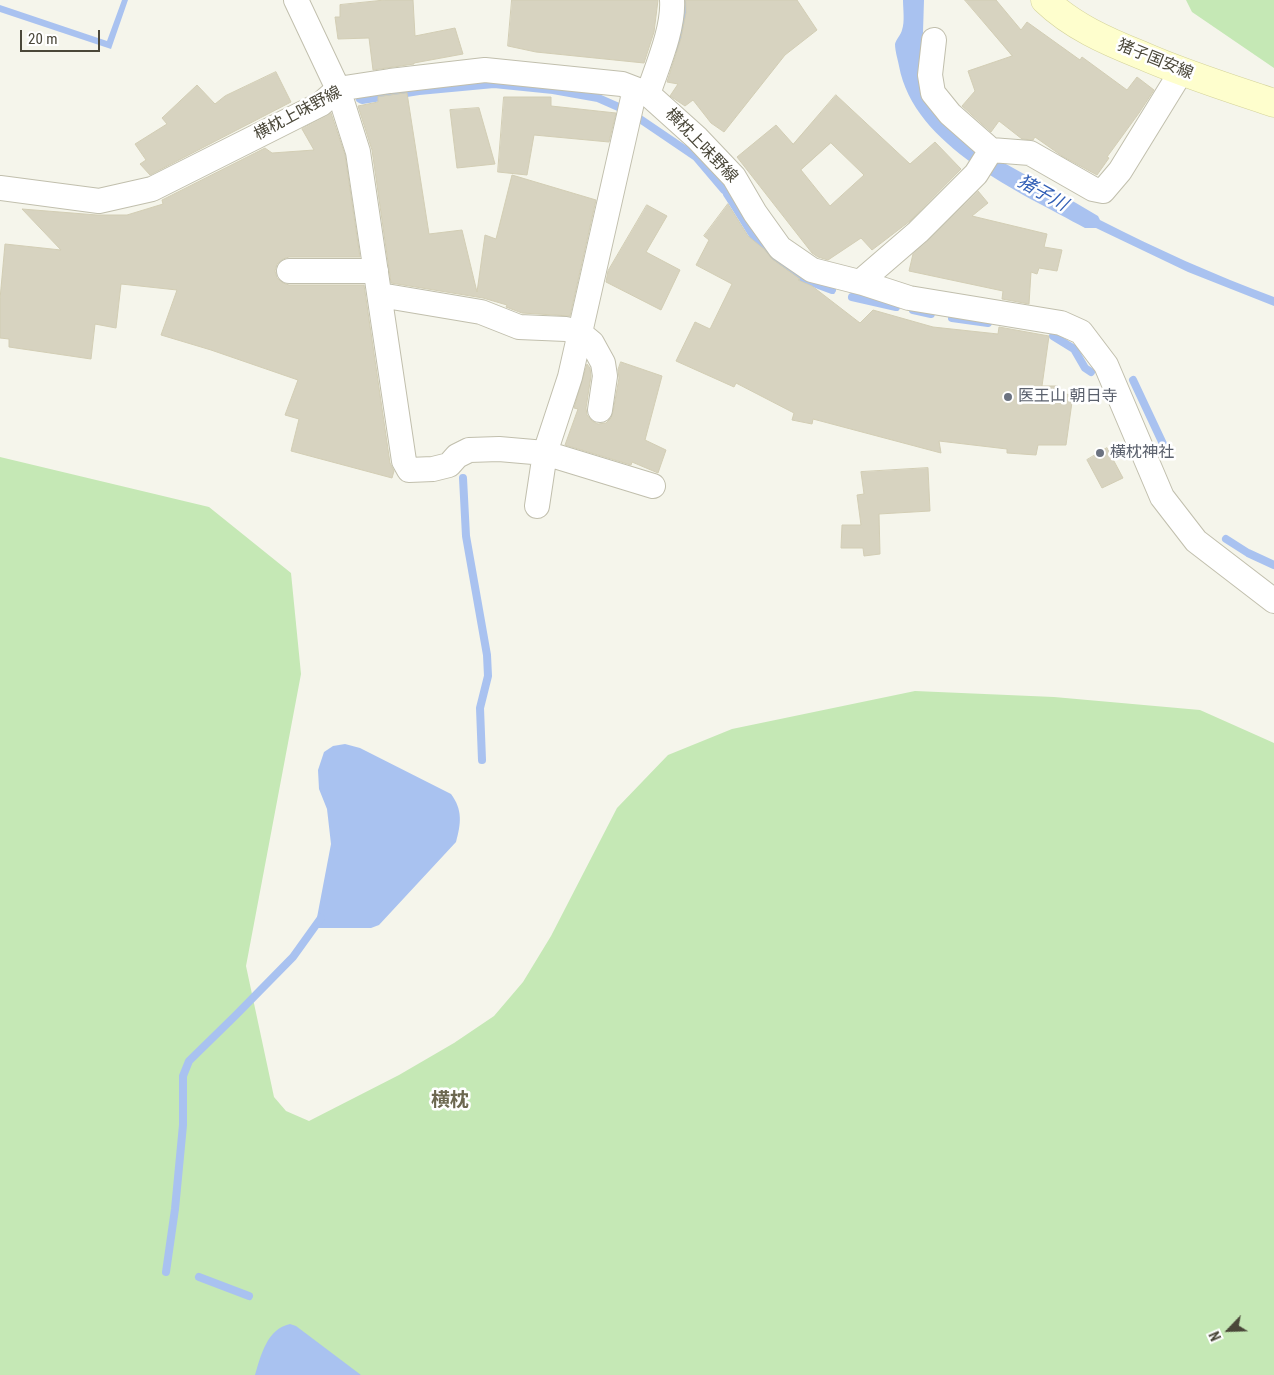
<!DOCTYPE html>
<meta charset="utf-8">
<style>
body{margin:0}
#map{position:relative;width:1274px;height:1375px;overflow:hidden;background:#f5f5eb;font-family:"Roboto Condensed",sans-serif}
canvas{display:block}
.north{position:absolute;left:1204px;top:1305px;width:50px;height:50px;-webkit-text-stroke:4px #fff;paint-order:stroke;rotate:246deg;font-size:14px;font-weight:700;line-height:20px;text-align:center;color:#4a4739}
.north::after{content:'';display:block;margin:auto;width:18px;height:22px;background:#4a4739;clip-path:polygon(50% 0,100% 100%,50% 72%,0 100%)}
.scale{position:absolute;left:20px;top:30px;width:80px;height:22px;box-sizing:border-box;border:2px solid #4a4739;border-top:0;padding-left:6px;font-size:15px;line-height:18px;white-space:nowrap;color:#4a4739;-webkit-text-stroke:4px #fff;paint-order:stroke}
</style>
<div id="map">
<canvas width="1274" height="1375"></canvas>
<div class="north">N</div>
<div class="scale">20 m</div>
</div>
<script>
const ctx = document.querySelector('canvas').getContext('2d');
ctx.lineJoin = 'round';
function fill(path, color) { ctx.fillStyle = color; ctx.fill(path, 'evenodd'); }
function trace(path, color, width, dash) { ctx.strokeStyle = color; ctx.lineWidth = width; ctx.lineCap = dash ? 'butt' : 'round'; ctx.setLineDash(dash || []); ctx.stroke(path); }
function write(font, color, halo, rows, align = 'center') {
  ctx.font = font + ' "Roboto Condensed","Noto Sans JP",sans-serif'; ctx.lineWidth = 5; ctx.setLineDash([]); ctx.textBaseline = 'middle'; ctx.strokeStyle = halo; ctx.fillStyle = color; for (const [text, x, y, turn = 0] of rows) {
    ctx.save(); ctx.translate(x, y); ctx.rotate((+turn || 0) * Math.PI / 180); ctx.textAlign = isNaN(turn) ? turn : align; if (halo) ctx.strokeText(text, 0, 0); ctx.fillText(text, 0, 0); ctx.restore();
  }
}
fill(new Path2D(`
 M 1186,0 L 1274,0 L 1274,68 L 1192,12 Z
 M 0,457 L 209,507 L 291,573 L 301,674 L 246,966 L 274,1097 L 286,1111 L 309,1121 L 399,1075 L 454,1043 L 494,1016 L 523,982 L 551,936 L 617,808 L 668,755 L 732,729 L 915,691 L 1054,697 L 1200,710 L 1274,743 L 1274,1375 L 0,1375 Z`), '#c5e8b5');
fill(new Path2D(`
 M 122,0 L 128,0 L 111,49 L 0,12 L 0,5 L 107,41 Z
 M 903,0 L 924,0 L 922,64 L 997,159 L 1076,203 L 1098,216 L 1100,220 C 1157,249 1214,275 1274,297 L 1274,306 L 1188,272 L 1096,228 L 1085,228 C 1020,192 914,147 899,66 C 898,60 895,51 895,44 C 896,39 901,35 902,30 C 905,22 903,9 903,0 Z
 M 345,744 L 360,748 L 451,794 C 463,810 461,824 456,842 L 379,925 L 371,928 L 315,928 L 331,844 L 327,809 L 319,789 L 318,770 L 324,752 L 333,746 Z
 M 290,1324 L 296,1326 L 361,1375 L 255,1375 C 261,1355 267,1329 290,1324 Z`), '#a9c2f0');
trace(new Path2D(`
 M 678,49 L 684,15 L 684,0
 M 360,99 L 362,100 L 419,91 L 494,84 L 553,90 L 598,98 L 623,109
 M 640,119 L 696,157 L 724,190
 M 727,194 C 737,209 746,225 756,240 C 774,267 802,279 832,290
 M 852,297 L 896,307
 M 913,310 L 931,314
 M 952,318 L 988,323
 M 1053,336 L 1074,349 L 1085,368 L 1091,372
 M 1133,380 L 1164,446
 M 463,478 L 466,536 L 487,655 L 488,676 L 480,708 L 482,760
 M 1226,539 L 1248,553 L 1274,565
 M 166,1272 L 175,1209 L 183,1125 L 183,1076 L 189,1061 L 236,1015 L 293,957 L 321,918
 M 199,1277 L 249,1296`), '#a9c2f0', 8);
const building = new Path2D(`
 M 385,0 L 413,0 L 415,36 L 455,28 L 463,54 L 414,63 L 414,64 L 373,70 L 369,38 L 338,39 L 335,17 L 340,17 L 340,5 Z
 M 512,0 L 658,0 L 654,32 L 644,63 L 536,52 L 508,46 Z
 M 686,0 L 797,0 L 817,30 L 785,55 L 724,132 L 711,123 L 693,100 L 685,106 L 670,96 L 678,84 L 667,82 L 681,38 L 686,13 Z
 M 965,0 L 996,0 L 1021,30 L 1027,22 L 1080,60 L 1082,57 L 1127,90 L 1137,77 L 1154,90 L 1139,113 L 1107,157 L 1109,158 L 1097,175 L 1062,156 L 1035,137 L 1033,140 L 1022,139 L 999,121 L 991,132 L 962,106 L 975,91 L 968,71 L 1012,56 Z
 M 276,72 L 291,102 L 150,175 L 140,164 L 146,160 L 135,144 L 167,124 L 162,118 L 197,85 L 215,104 L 225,96 Z
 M 407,93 L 429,234 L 462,230 L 477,292 L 485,235 L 496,239 L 512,175 L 596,200 L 570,316 L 522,313 L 506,307 L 507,305 L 483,298 L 391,283 L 372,150 L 358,106 L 378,102 L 378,97 Z
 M 836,95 L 910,164 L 935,142 L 961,169 L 910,221 L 872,250 L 861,238 L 828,260 L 818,257 L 812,253 L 737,157 L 776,125 L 793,144 ZM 831,143 L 864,175 L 830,206 L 801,170 Z
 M 504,97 L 551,97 L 551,106 L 616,113 L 609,142 L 534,135 L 527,175 L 498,172 Z
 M 479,108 L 495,164 L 457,168 L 450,110 Z
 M 331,113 L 345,155 L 360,257 L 289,257 L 283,259 L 277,264 L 275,271 L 277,278 L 283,283 L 289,285 L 364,285 L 390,463 L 394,471 L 392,478 L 291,451 L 299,419 L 285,415 L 298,380 L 211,350 L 161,335 L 177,290 L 121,284 L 116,328 L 95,324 L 91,359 L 9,347 L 9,339 L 0,338 L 0,299 L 5,244 L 61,250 L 22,209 L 97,215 L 127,215 L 163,204 L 162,200 L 265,148 L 272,153 L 314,150 L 302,129 Z
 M 978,191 L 988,203 L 972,216 L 1047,234 L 1044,247 L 1062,250 L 1057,271 L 1039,268 L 1037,274 L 1031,272 L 1029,304 L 1002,299 L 1003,291 L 909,271 L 913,254 Z
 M 728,204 L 748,236 L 764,249 L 772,259 L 800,279 L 798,280 L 812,286 L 860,323 L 873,310 L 933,327 L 998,334 L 999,327 L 1049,336 L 1042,386 L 1058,386 L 1057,393 L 1073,395 L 1066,445 L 1038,445 L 1036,455 L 1007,453 L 1007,449 L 939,441 L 941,453 L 813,419 L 812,424 L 792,420 L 794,413 L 736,383 L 734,387 L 676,361 L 695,322 L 710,329 L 732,284 L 696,265 L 709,240 L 704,236 Z
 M 647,205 L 667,216 L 646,252 L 680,270 L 661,310 L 606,282 L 608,271 Z
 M 621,362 L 662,376 L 645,440 L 666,450 L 658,473 L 632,462 L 631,465 L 565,445 L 578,409 L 574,408 L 587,364 L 590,368 L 591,376 L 586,408 L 587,415 L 592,421 L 598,424 L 606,423 L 611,418 L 613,412 L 619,378 L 618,370 Z
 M 1107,448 L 1123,478 L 1102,488 L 1087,460 Z
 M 928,468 L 930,511 L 879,514 L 880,554 L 864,556 L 863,548 L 841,548 L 842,525 L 861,525 L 857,495 L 864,494 L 861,472 Z`);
fill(building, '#d7d3c0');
trace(building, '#d2cdb4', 1);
const street = new Path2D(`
 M 296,0 L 338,89 L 358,152 L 404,461 L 409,470 L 433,469 L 449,465 L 457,456 L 469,450 L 499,449 L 545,453 L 653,486
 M 934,40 L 930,75 L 933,93 L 950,114 L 991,150 L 1030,153 L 1093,189 L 1103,191 L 1120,171 L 1181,72
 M 648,94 C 657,67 674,28 672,0
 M 0,188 L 99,201 L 152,189 L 321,104 L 338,89 L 390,81 L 485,70 L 622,84 L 648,94 L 697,138 L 734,177 L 755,213 L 780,248 L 812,270 L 863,283 L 909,298 L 1061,323 L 1081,332 L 1106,365 L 1162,497 L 1196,541 L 1274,601
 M 289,271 L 376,271
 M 860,282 L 918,232 L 976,174 L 991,150
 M 380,295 L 481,312 L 519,327 L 566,329 L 580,333 L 592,343 L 603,363 L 605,376 L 600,410
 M 537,506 L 545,453 L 570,377 L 635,89`);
const secondary = new Path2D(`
 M 1045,0 C 1072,26 1106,41 1141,55 C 1184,74 1229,88 1274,103`);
trace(street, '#c1bfad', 26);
trace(secondary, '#d4d39b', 29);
trace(street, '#fff', 24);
trace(secondary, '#fefecd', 28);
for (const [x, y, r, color] of [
 [1008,397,5,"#6b7280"],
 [1100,453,5,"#6b7280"]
]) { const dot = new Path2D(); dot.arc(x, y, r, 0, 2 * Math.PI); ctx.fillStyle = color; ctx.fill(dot); trace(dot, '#fff', 2); }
write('16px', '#4a4739', '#fff', [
 ["猪子国安線",1155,60,22],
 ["横枕上味野線",298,114,-28],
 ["横枕上味野線",701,146,46]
]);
write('16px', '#5b616d', '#fff', [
 ["医王山 朝日寺",1018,397],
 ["横枕神社",1110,453]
], 'left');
write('italic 18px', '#325fb6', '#fff', [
 ["猪子川",1042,194,29]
]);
write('bold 19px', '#6c6850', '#fff', [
 ["横枕",450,1101]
]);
</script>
